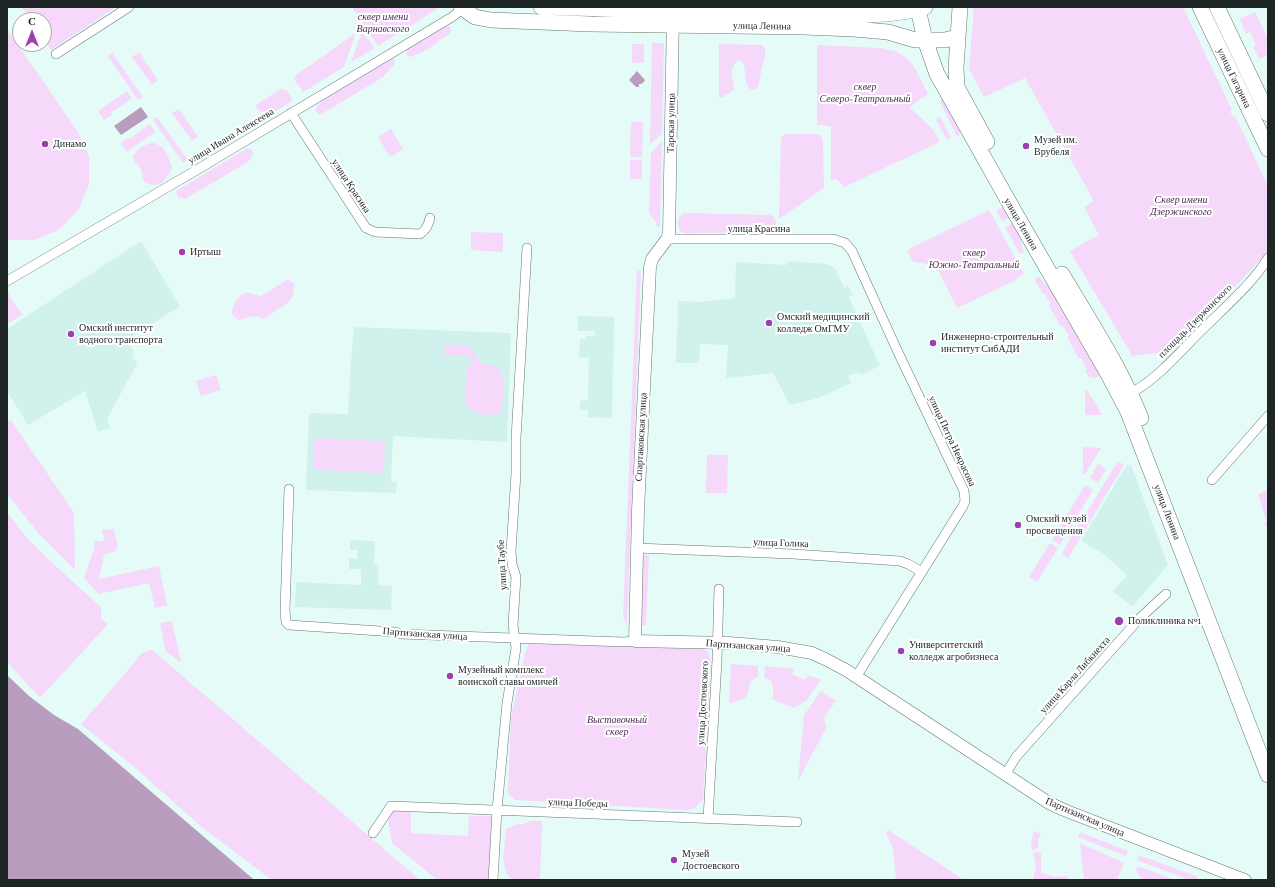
<!DOCTYPE html>
<meta charset="utf-8">
<style>
body{margin:0}
#map{position:relative;width:1275px;height:887px;overflow:hidden;background:#e5fbf8;font-family:"Crimson Pro",serif}
canvas{display:block}
.frame{position:absolute;inset:0;border:8px solid #1e2625;pointer-events:none}
.north{position:absolute;left:12px;top:12px;width:40px;height:40px;box-sizing:border-box;background:#fff;border:1px solid #a5a8a8;border-radius:50%;rotate:0deg;font-size:11px;font-weight:700;line-height:16px;text-align:center;color:#1e2625}
.north::after{content:'';display:block;margin:auto;width:14px;height:18px;background:#9c41ac;clip-path:polygon(50% 0,100% 100%,50% 72%,0 100%)}
</style>
<div id="map">
<canvas width="1275" height="887"></canvas>
<div class="frame"></div>
<div class="north">С</div>
</div>
<script>
const ctx = document.querySelector('canvas').getContext('2d');
ctx.lineJoin = 'round';
function fill(path, color) { ctx.fillStyle = color; ctx.fill(path, 'evenodd'); }
function trace(path, color, width, dash) { ctx.strokeStyle = color; ctx.lineWidth = width; ctx.lineCap = dash ? 'butt' : 'round'; ctx.setLineDash(dash || []); ctx.stroke(path); }
function write(font, color, halo, rows, align = 'center') {
  ctx.font = font + ' "Crimson Pro",serif'; ctx.lineWidth = 4; ctx.setLineDash([]); ctx.textBaseline = 'middle'; ctx.strokeStyle = halo; ctx.fillStyle = color; for (const [text, x, y, turn = 0] of rows) {
    ctx.save(); ctx.translate(x, y); ctx.rotate((+turn || 0) * Math.PI / 180); ctx.textAlign = isNaN(turn) ? turn : align; if (halo) ctx.strokeText(text, 0, 0); ctx.fillText(text, 0, 0); ctx.restore();
  }
}
fill(new Path2D(`
 M 141,241 L 180,306 L 127,340 L 134,353 L 132,358 L 138,362 L 107,419 L 111,428 L 98,432 L 85,391 L 28,425 L 7,391 L 7,329 Z
 M 788,261 L 826,264 L 832,266 L 836,270 L 844,288 L 848,286 L 853,295 L 849,297 L 880,366 L 860,375 L 859,372 L 848,376 L 851,383 L 818,398 L 790,405 L 773,373 L 726,378 L 728,345 L 700,344 L 699,363 L 676,363 L 678,301 L 701,302 L 735,298 L 736,262 L 787,265 Z
 M 578,316 L 614,317 L 612,418 L 588,417 L 588,410 L 580,410 L 580,401 L 588,400 L 589,357 L 579,357 L 580,339 L 585,339 L 586,336 L 595,336 L 595,331 L 578,331 Z
 M 354,327 L 511,333 L 507,442 L 393,436 L 391,482 L 397,482 L 396,493 L 306,490 L 309,413 L 348,414 L 350,376 Z
 M 1131,465 L 1168,565 L 1132,607 L 1113,591 L 1127,575 L 1102,553 L 1081,541 L 1126,466 Z
 M 350,540 L 375,541 L 374,565 L 379,565 L 378,585 L 392,586 L 391,610 L 295,607 L 296,582 L 361,585 L 361,569 L 349,569 L 349,558 L 357,559 L 358,550 L 350,550 Z`), '#d1f1ed');
fill(new Path2D(`
 M 22,7 L 116,7 L 51,50 L 44,40 L 44,20 L 31,20 Z
 M 352,7 L 440,7 L 378,46 Z
 M 974,7 L 1183,7 L 1232,110 L 1230,111 L 1233,117 L 1235,116 L 1268,186 L 1268,252 L 1224,298 L 1197,322 L 1187,335 L 1162,359 L 1157,353 L 1138,355 L 1133,357 L 1070,251 L 1099,235 L 1084,207 L 1094,201 L 1025,78 L 984,97 L 969,69 Z
 M 1255,12 L 1268,39 L 1268,55 L 1259,59 L 1253,46 L 1256,45 L 1250,32 L 1246,34 L 1240,19 Z
 M 449,26 L 452,30 L 449,34 L 428,49 L 411,57 L 407,56 L 406,49 L 443,27 Z
 M 7,29 L 78,132 L 89,157 L 89,184 L 79,209 L 60,229 L 35,240 L 7,240 Z
 M 362,31 L 375,48 L 351,62 Z
 M 356,33 L 344,67 L 303,92 L 294,79 L 296,75 Z
 M 652,43 L 664,43 L 662,134 L 650,144 Z
 M 632,44 L 644,44 L 644,63 L 632,63 Z
 M 719,44 L 762,45 L 765,49 L 765,54 L 758,87 L 754,90 L 750,89 C 743,81 747,72 743,63 L 739,60 C 728,66 733,80 734,90 L 723,97 L 719,97 Z
 M 817,45 L 880,48 L 896,51 L 909,60 L 916,70 L 928,94 L 909,107 L 932,128 L 940,142 L 844,187 L 837,179 L 831,180 L 831,126 L 817,125 Z
 M 139,52 L 158,80 L 152,85 L 132,57 Z
 M 112,53 L 143,97 L 138,100 L 108,56 Z
 M 390,58 L 394,60 L 395,63 L 388,72 L 383,77 L 320,115 L 315,111 L 318,105 L 324,99 Z
 M 281,89 C 287,89 289,93 292,98 L 291,102 L 269,115 L 267,115 L 257,109 L 256,105 Z
 M 127,91 L 132,98 L 111,113 L 112,115 L 104,120 L 98,111 Z
 M 943,97 L 961,128 L 959,135 L 957,137 L 941,104 L 940,100 Z
 M 179,109 L 198,137 L 192,141 L 172,113 Z
 M 157,117 L 188,160 L 183,163 L 153,120 Z
 M 940,117 L 951,137 L 947,140 L 936,120 Z
 M 631,122 L 643,122 L 642,157 L 630,157 Z
 M 150,124 L 155,132 L 127,152 L 120,143 L 128,138 L 129,139 Z
 M 391,129 L 403,149 L 390,157 L 378,137 Z
 M 785,134 L 817,134 L 821,136 L 823,141 L 824,188 L 779,219 L 781,140 L 781,138 Z
 M 662,141 L 660,226 L 656,226 L 656,222 L 649,213 L 651,153 Z
 M 154,143 C 165,146 169,157 172,168 C 166,181 159,190 144,182 L 141,169 L 135,162 L 133,156 C 139,148 144,144 154,143 Z
 M 246,149 L 252,150 L 253,154 L 248,162 L 185,199 L 178,197 L 176,191 Z
 M 630,160 L 642,160 L 642,179 L 630,179 Z
 M 1004,206 L 1010,217 L 1002,221 L 996,210 Z
 M 989,210 L 1024,274 L 1017,278 L 1018,279 L 957,308 L 936,266 L 912,261 L 907,250 Z
 M 685,213 L 770,215 L 774,217 L 776,222 L 774,230 L 770,232 L 685,233 L 680,231 C 677,224 677,215 685,213 Z
 M 1013,223 L 1019,234 L 1024,252 L 1020,254 L 1006,229 L 1006,227 Z
 M 471,232 L 503,233 L 503,252 L 471,250 Z
 M 637,271 L 641,271 L 627,624 L 623,617 Z
 M 1038,276 L 1051,290 L 1102,375 L 1094,378 L 1089,377 L 1085,371 L 1087,369 L 1081,358 L 1079,359 L 1067,337 L 1069,336 L 1063,326 L 1061,327 L 1049,306 L 1051,304 L 1045,294 L 1043,294 L 1035,281 Z
 M 287,280 L 294,283 C 294,302 289,302 274,312 C 270,315 267,318 263,319 C 252,313 249,319 238,320 L 232,314 C 232,307 239,291 249,293 C 253,293 257,296 261,296 Z
 M 7,293 L 8,293 L 22,315 L 7,324 Z
 M 447,345 C 455,345 469,343 474,351 C 476,354 477,359 480,362 C 484,366 491,363 495,366 C 508,373 502,398 502,410 L 499,414 L 481,415 L 467,407 L 465,401 L 467,367 L 471,364 L 473,360 L 467,356 L 446,355 L 443,351 L 444,347 Z
 M 216,375 L 221,390 L 201,396 L 196,381 Z
 M 1085,390 L 1087,390 L 1101,413 L 1101,415 L 1085,415 Z
 M 11,420 L 74,513 L 75,570 L 40,535 L 7,494 L 7,422 Z
 M 314,438 L 385,441 L 384,473 L 313,469 Z
 M 1083,447 L 1101,448 L 1085,474 L 1083,474 Z
 M 707,455 L 728,455 L 727,493 L 706,493 Z
 M 1118,461 L 1124,465 L 1068,558 L 1063,555 L 1063,551 Z
 M 1098,464 L 1106,469 L 1098,483 L 1090,478 Z
 M 1085,485 L 1093,490 L 1060,545 L 1052,540 Z
 M 1268,490 L 1268,531 L 1264,523 L 1267,523 L 1258,494 Z
 M 7,512 L 27,538 L 60,570 L 101,607 L 101,619 L 108,624 L 40,698 L 7,662 Z
 M 114,529 L 118,548 L 115,549 L 115,552 L 104,554 L 99,579 L 159,566 L 167,605 L 155,608 L 149,583 L 99,594 L 84,578 L 94,549 L 94,541 L 104,541 L 102,530 Z
 M 1050,543 L 1058,548 L 1037,582 L 1029,577 Z
 M 645,555 L 649,555 L 646,625 L 641,625 L 641,559 Z
 M 172,621 L 181,663 L 165,650 L 160,623 Z
 M 529,644 L 704,649 L 708,652 L 711,660 L 703,800 L 693,809 L 686,810 L 515,800 L 508,793 L 511,717 L 525,653 Z
 M 152,650 L 420,880 L 272,880 L 203,828 L 134,767 L 81,724 L 114,687 L 142,653 Z
 M 731,664 L 758,666 L 758,676 L 750,682 C 747,700 747,698 729,703 Z
 M 765,666 L 795,669 L 792,674 L 805,680 L 808,675 L 821,680 L 807,700 L 794,708 L 772,699 C 774,692 773,687 771,681 L 764,677 Z
 M 821,691 L 836,701 L 824,717 L 826,728 L 798,781 L 804,715 Z
 M 393,810 L 411,811 L 411,833 L 468,836 L 469,816 L 493,816 L 489,880 L 437,880 L 392,843 L 388,820 Z
 M 530,821 L 542,821 L 540,880 L 512,880 L 506,873 L 503,859 L 506,829 L 518,824 L 524,824 Z
 M 888,830 L 964,880 L 896,880 L 893,848 L 886,834 Z
 M 1034,831 L 1041,834 L 1038,839 L 1038,848 L 1032,851 L 1031,843 Z
 M 1080,832 L 1128,851 L 1126,856 L 1078,837 Z
 M 1080,843 L 1124,863 L 1117,880 L 1084,880 Z
 M 1039,851 L 1041,854 L 1041,873 L 1055,877 L 1066,876 L 1069,880 L 1033,880 L 1036,865 L 1033,853 Z
 M 1139,855 L 1198,877 L 1197,880 L 1189,880 L 1137,860 Z
 M 1138,866 L 1175,880 L 1142,880 L 1136,870 Z`), '#f5d8fa');
fill(new Path2D(`
 M 637,71 L 645,80 L 644,82 L 642,83 L 642,84 L 639,84 L 639,87 L 636,87 L 629,80 Z
 M 141,107 L 148,117 L 121,135 L 114,126 Z
 M 7,675 L 29,696 L 54,715 L 78,729 L 252,878 L 255,880 L 7,880 Z`), '#b99dbe');
const minor = new Path2D(`
 M 56,54 L 129,7
 M 291,113 L 366,228 L 375,232 L 420,234 C 426,230 428,226 430,218
 M 667,239 L 833,239 L 845,243 L 852,251 L 897,350 L 964,491 L 965,501 L 963,506 L 856,677
 M 7,281 L 200,168 L 452,17 L 465,7
 M 1131,393 C 1160,377 1180,351 1204,328 C 1224,308 1254,282 1268,258
 M 1212,480 L 1268,416
 M 289,489 L 285,611 L 286,622 L 289,625 L 395,632 L 400,634 L 624,642 L 635,641
 M 636,548 L 793,554 L 900,561 L 908,564 L 922,572
 M 1005,775 L 1016,757 L 1139,619 L 1166,594
 M 708,819 L 717,660 L 719,589
 M 373,833 L 391,806 L 797,822
 M 493,880 L 497,810 L 507,703 L 516,648 L 513,625 L 516,577 L 512,564 L 511,551 L 516,473 L 516,438 L 527,248`);
const tertiary = new Path2D(`
 M 673,16 L 669,233 L 667,239 L 652,259 L 650,267 L 638,510 L 635,641 L 729,643 L 778,647 L 812,653 L 825,659 L 846,670 L 1049,803 L 1064,810 L 1245,880`);
const primary = new Path2D(`
 M 461,7 L 475,17 L 491,20 L 591,24 L 804,27 L 854,29 L 888,32 L 915,40 L 945,40 L 957,37
 M 541,7 L 638,10 L 856,15 C 878,15 903,14 925,7
 M 918,7 L 918,9 L 925,40 L 937,74 L 1014,211 L 1108,374 L 1128,412 L 1268,775
 M 960,7 L 956,68 L 957,87 L 987,142
 M 1200,7 L 1268,149
 M 1217,7 L 1268,114
 M 1062,274 C 1090,321 1120,367 1141,418`);
trace(minor, '#637674', 10);
trace(tertiary, '#637674', 13);
trace(primary, '#637674', 16);
trace(minor, '#fff', 9);
trace(tertiary, '#fff', 12);
trace(primary, '#fff', 15);
for (const [x, y, r, color] of [
 [45,144,4,"#9c41ac"],
 [1026,146,4,"#9c41ac"],
 [182,252,4,"#9c41ac"],
 [769,323,4,"#9c41ac"],
 [71,334,4,"#9c41ac"],
 [933,343,4,"#9c41ac"],
 [1018,525,4,"#9c41ac"],
 [1119,621,5,"#9c41ac"],
 [901,651,4,"#9c41ac"],
 [450,676,4,"#9c41ac"],
 [674,860,4,"#9c41ac"]
]) { const dot = new Path2D(); dot.arc(x, y, r, 0, 2 * Math.PI); ctx.fillStyle = color; ctx.fill(dot); trace(dot, '#fff', 1.5); }
write('italic 10px', '#4e2955', '#fff', [
 ["сквер имени",383,17],
 ["Варнавского",383,29],
 ["сквер",865,87],
 ["Северо-Театральный",865,99],
 ["Сквер имени",1181,200],
 ["Дзержинского",1181,212],
 ["сквер",974,253],
 ["Южно-Театральный",974,265],
 ["Выставочный",617,720],
 ["сквер",617,732]
]);
write('10px', '#1e2625', '#fff', [
 ["улица Ленина",762,26,1],
 ["улица Гагарина",1234,78,64],
 ["Тарская улица",671,123,-89],
 ["улица Ивана Алексеева",231,136,-31],
 ["улица Красина",351,186,57],
 ["улица Ленина",1021,224,60],
 ["улица Красина",759,229],
 ["площадь Дзержинского",1195,321,-45],
 ["Спартаковская улица",641,437,-87],
 ["улица Петра Некрасова",952,441,65],
 ["улица Ленина",1167,512,69],
 ["улица Голика",781,543,2],
 ["улица Таубе",502,565,-93],
 ["Партизанская улица",425,634,4],
 ["Партизанская улица",748,646,4],
 ["улица Карла Либкнехта",1075,675,-48],
 ["улица Достоевского",703,703,-87],
 ["улица Победы",578,803,2],
 ["Партизанская улица",1085,817,23]
]);
write('10px', '#1e2625', '#fff', [
 ["Музей им.",1034,140],
 ["Врубеля",1034,152],
 ["Динамо",53,144],
 ["Иртыш",190,252],
 ["Омский медицинский",777,317],
 ["колледж ОмГМУ",777,329],
 ["Омский институт",79,328],
 ["водного транспорта",79,340],
 ["Инженерно-строительный",941,337],
 ["институт СибАДИ",941,349],
 ["Омский музей",1026,519],
 ["просвещения",1026,531],
 ["Поликлиника №1",1128,621],
 ["Университетский",909,645],
 ["колледж агробизнеса",909,657],
 ["Музейный комплекс",458,670],
 ["воинской славы омичей",458,682],
 ["Музей",682,854],
 ["Достоевского",682,866]
], 'left');
</script>
